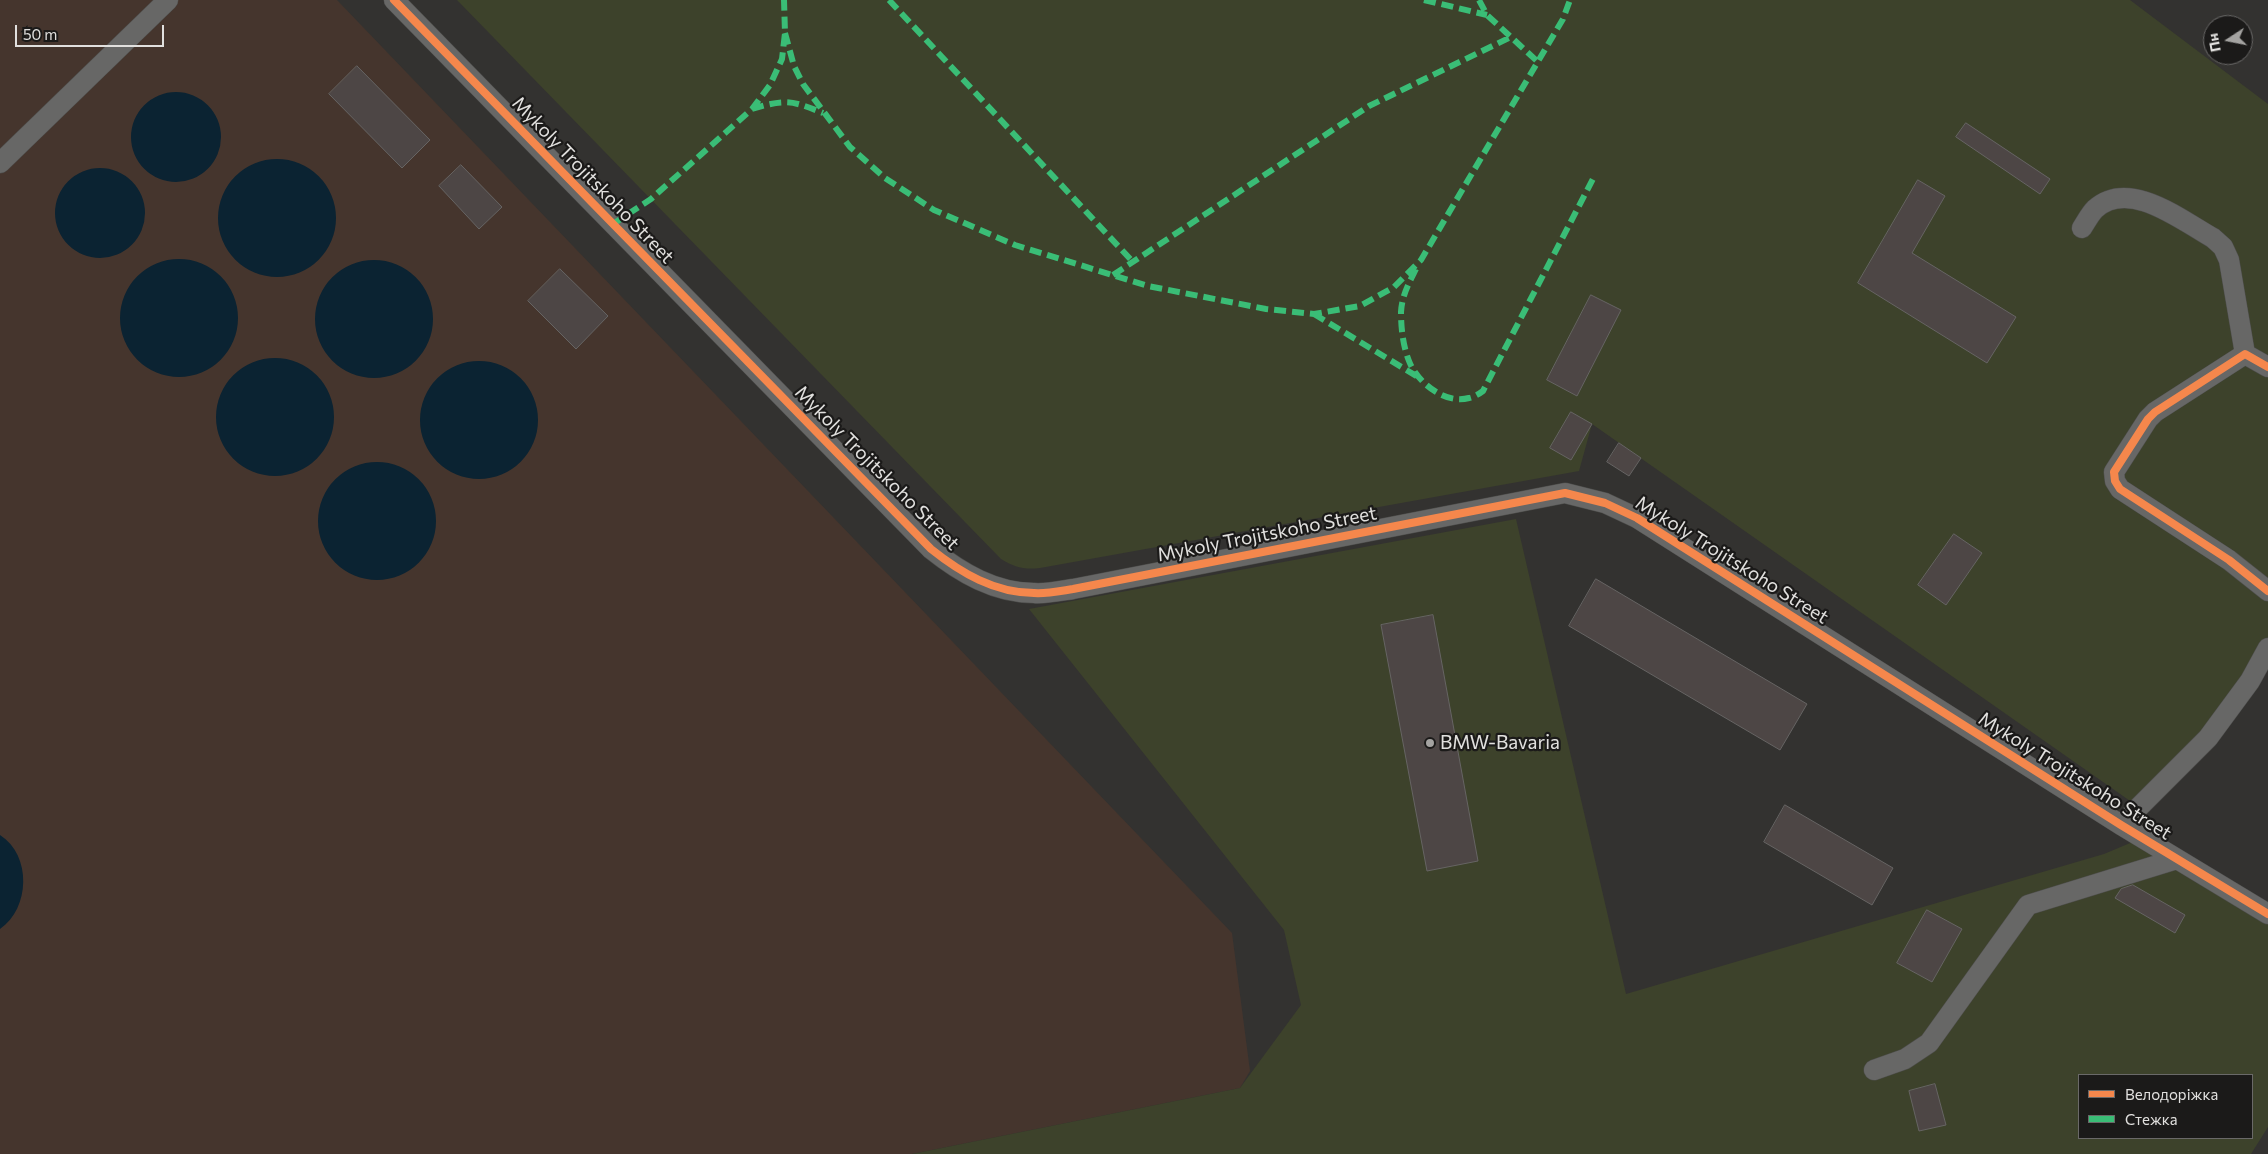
<!DOCTYPE html>
<meta charset="utf-8">
<style>
body{margin:0}
#map{position:relative;width:2268px;height:1154px;overflow:hidden;background:#333230;font-family:Commissioner,sans-serif}
canvas{display:block}
.legend{position:absolute;left:2078px;top:1074px;width:175px;height:65px;box-sizing:border-box;background:#1b1a19;border:1px solid #6a6968;margin:0;padding:6px 9px;list-style:none;font-size:15px;color:#e1e0de}
.legend li{display:flex;align-items:center;gap:10px;height:25px}
.legend b{width:25px;border:1px solid #6a6968}
.north{position:absolute;left:2203px;top:15px;width:50px;height:50px;box-sizing:border-box;background:#1b1a19;border:1px solid #6a6968;border-radius:50%;rotate:259deg;font-size:14px;font-weight:700;line-height:20px;text-align:center;color:#e1e0de}
.north::after{content:'';display:block;margin:auto;width:18px;height:22px;background:#a4a3a1;clip-path:polygon(50% 0,100% 100%,50% 72%,0 100%)}
.scale{position:absolute;left:15px;top:25px;width:149px;height:22px;box-sizing:border-box;border:2px solid #e1e0de;border-top:0;padding-left:6px;font-size:15px;line-height:18px;white-space:nowrap;color:#e1e0de;-webkit-text-stroke:4px #1b1a19;paint-order:stroke}
</style>
<div id="map">
<canvas width="2268" height="1154"></canvas>
<ul class="legend">
<li><b style="height:6px;background:#f5874c"></b>Велодоріжка</li>
<li><b style="height:6px;background:#3abd76"></b>Стежка</li>
</ul>
<div class="north">Пн</div>
<div class="scale">50 m</div>
</div>
<script>
const ctx = document.querySelector('canvas').getContext('2d');
ctx.lineJoin = 'round';
function fill(path, color) { ctx.fillStyle = color; ctx.fill(path, 'evenodd'); }
function trace(path, color, width, dash) { ctx.strokeStyle = color; ctx.lineWidth = width; ctx.lineCap = dash ? 'butt' : 'round'; ctx.setLineDash(dash || []); ctx.stroke(path); }
function write(font, color, halo, rows, align = 'center') {
  ctx.font = font + ' Commissioner,sans-serif'; ctx.lineWidth = 4.5; ctx.setLineDash([]); ctx.textBaseline = 'middle'; ctx.strokeStyle = halo; ctx.fillStyle = color; for (const [text, x, y, turn = 0] of rows) {
    ctx.save(); ctx.translate(x, y); ctx.rotate((+turn || 0) * Math.PI / 180); ctx.textAlign = isNaN(turn) ? turn : align; if (halo) ctx.strokeText(text, 0, 0); ctx.fillText(text, 0, 0); ctx.restore();
  }
}
fill(new Path2D(`
 M 0,0 L 337,0 L 1232,933 L 1250,1071 L 1240,1088 L 912,1154 L 0,1154 Z`), '#45352d');
fill(new Path2D(`
 M 457,0 L 2130,0 L 2268,104 L 2268,655 L 2143,810 L 1592,424 L 1579,471 L 1040,568 C 1024,570 1014,567 1001,559 Z
 M 1516,519 L 1626,994 L 2104,854 L 2135,841 L 2268,920 L 2268,1127 L 2251,1154 L 912,1154 L 1240,1088 L 1301,1005 L 1284,930 L 1029,609 ZM 2079,1075 L 2252,1075 L 2252,1138 L 2079,1138 Z`), '#3d422b');
fill(new Path2D(`
 M131 137a45 45 0 1 1 90 0a45 45 0 1 1-90 0Z
 M218 218a59 59 0 1 1 118 0a59 59 0 1 1-118 0Z
 M55 213a45 45 0 1 1 90 0a45 45 0 1 1-90 0Z
 M120 318a59 59 0 1 1 118 0a59 59 0 1 1-118 0Z
 M315 319a59 59 0 1 1 118 0a59 59 0 1 1-118 0Z
 M216 417a59 59 0 1 1 118 0a59 59 0 1 1-118 0Z
 M420 420a59 59 0 1 1 118 0a59 59 0 1 1-118 0Z
 M318 521a59 59 0 1 1 118 0a59 59 0 1 1-118 0Z
 M 0,835 C 32,855 30,909 0,929 Z`), '#0b2332');
const building = new Path2D(`
 M 357,66 L 430,140 L 402,168 L 329,94 Z
 M 1966,123 L 2050,179 L 2040,194 L 1956,137 Z
 M 461,165 L 502,207 L 479,229 L 439,186 Z
 M 1918,180 L 1945,196 L 1912,253 L 2016,317 L 1987,363 L 1858,283 Z
 M 560,269 L 608,316 L 576,349 L 528,301 Z
 M 1591,295 L 1621,310 L 1577,396 L 1547,380 Z
 M 1571,412 L 1592,424 L 1571,460 L 1550,448 Z
 M 1619,443 L 1641,458 L 1629,476 L 1607,462 Z
 M 1954,534 L 1982,553 L 1946,605 L 1918,585 Z
 M 1596,579 L 1807,704 L 1780,750 L 1569,626 Z
 M 1433,615 L 1478,861 L 1427,871 L 1381,625 Z
 M 1785,805 L 1893,868 L 1872,905 L 1764,842 Z
 M 2133,885 L 2185,915 L 2175,933 L 2115,898 L 2121,889 Z
 M 1927,910 L 1962,929 L 1932,982 L 1897,963 Z
 M 1935,1084 L 1946,1125 L 1919,1131 L 1909,1091 Z`);
fill(building, '#4d4645');
trace(building, '#666463', 1);
const minor = new Path2D(`
 M 394,0 L 931,549 C 961,573 995,593 1034,593 C 1046,594 1060,591 1073,589 L 1565,493 L 1605,503 L 1637,518 L 2121,825 L 2268,914
 M 0,163 L 168,0
 M 2082,228 C 2086,222 2090,214 2095,209 C 2129,178 2181,220 2213,238 L 2223,247 L 2229,260 L 2245,354
 M 2268,367 L 2245,354 L 2155,412 L 2148,419 L 2114,472 L 2115,481 L 2120,489 L 2229,560 L 2268,591
 M 2121,825 L 2208,738 L 2250,681 L 2268,648
 M 1874,1070 L 1905,1059 L 1929,1043 L 2028,905 L 2177,859`);
trace(minor, '#4e4e4c', 21);
trace(minor, '#676766', 20);
trace(new Path2D(`
 M 889,0 L 1133,262
 M 1424,0 L 1487,15
 M 1479,0 L 1487,15 L 1538,62
 M 785,33 L 794,66 L 803,84 L 850,147 L 885,178 L 934,210 L 1015,245 L 1148,286 L 1266,309 L 1314,314 L 1360,306 L 1394,287 L 1421,260 L 1563,19 L 1570,0
 M 752,109 C 785,99 791,100 823,113
 M 613,224 L 651,199 L 752,109 L 770,85 L 782,59 L 785,33 L 784,0
 M 1416,269 C 1409,283 1402,295 1401,312 C 1401,328 1403,346 1409,361 C 1417,382 1445,405 1469,398 C 1474,397 1479,394 1483,391 L 1594,177
 M 1113,275 L 1369,106 L 1511,37
 M 1314,314 L 1418,377`), '#3abd76', 6, [12, 6]);
trace(new Path2D(`
 M 394,0 L 931,549 C 961,573 995,593 1034,593 C 1046,594 1060,591 1073,589 L 1565,493 L 1605,503 L 1637,518 L 2121,825 L 2268,914
 M 2268,367 L 2245,354 L 2155,412 L 2148,419 L 2114,472 L 2115,481 L 2120,489 L 2229,560 L 2268,591`), '#f5874c', 8);
for (const [x, y, r, color] of [
 [1430,743,5,"#a4a3a1"]
]) { const dot = new Path2D(); dot.arc(x, y, r, 0, 2 * Math.PI); ctx.fillStyle = color; ctx.fill(dot); trace(dot, '#1b1a19', 2); }
write('19px', '#e1e0de', '#1b1a19', [
 ["Mykoly Trojitskoho Street",593,180,46],
 ["Mykoly Trojitskoho Street",877,468,45],
 ["Mykoly Trojitskoho Street",1267,534,-11],
 ["Mykoly Trojitskoho Street",1732,560,32],
 ["Mykoly Trojitskoho Street",2075,776,32]
]);
write('19px', '#e1e0de', '#1b1a19', [
 ["BMW-Bavaria",1440,743]
], 'left');
</script>
